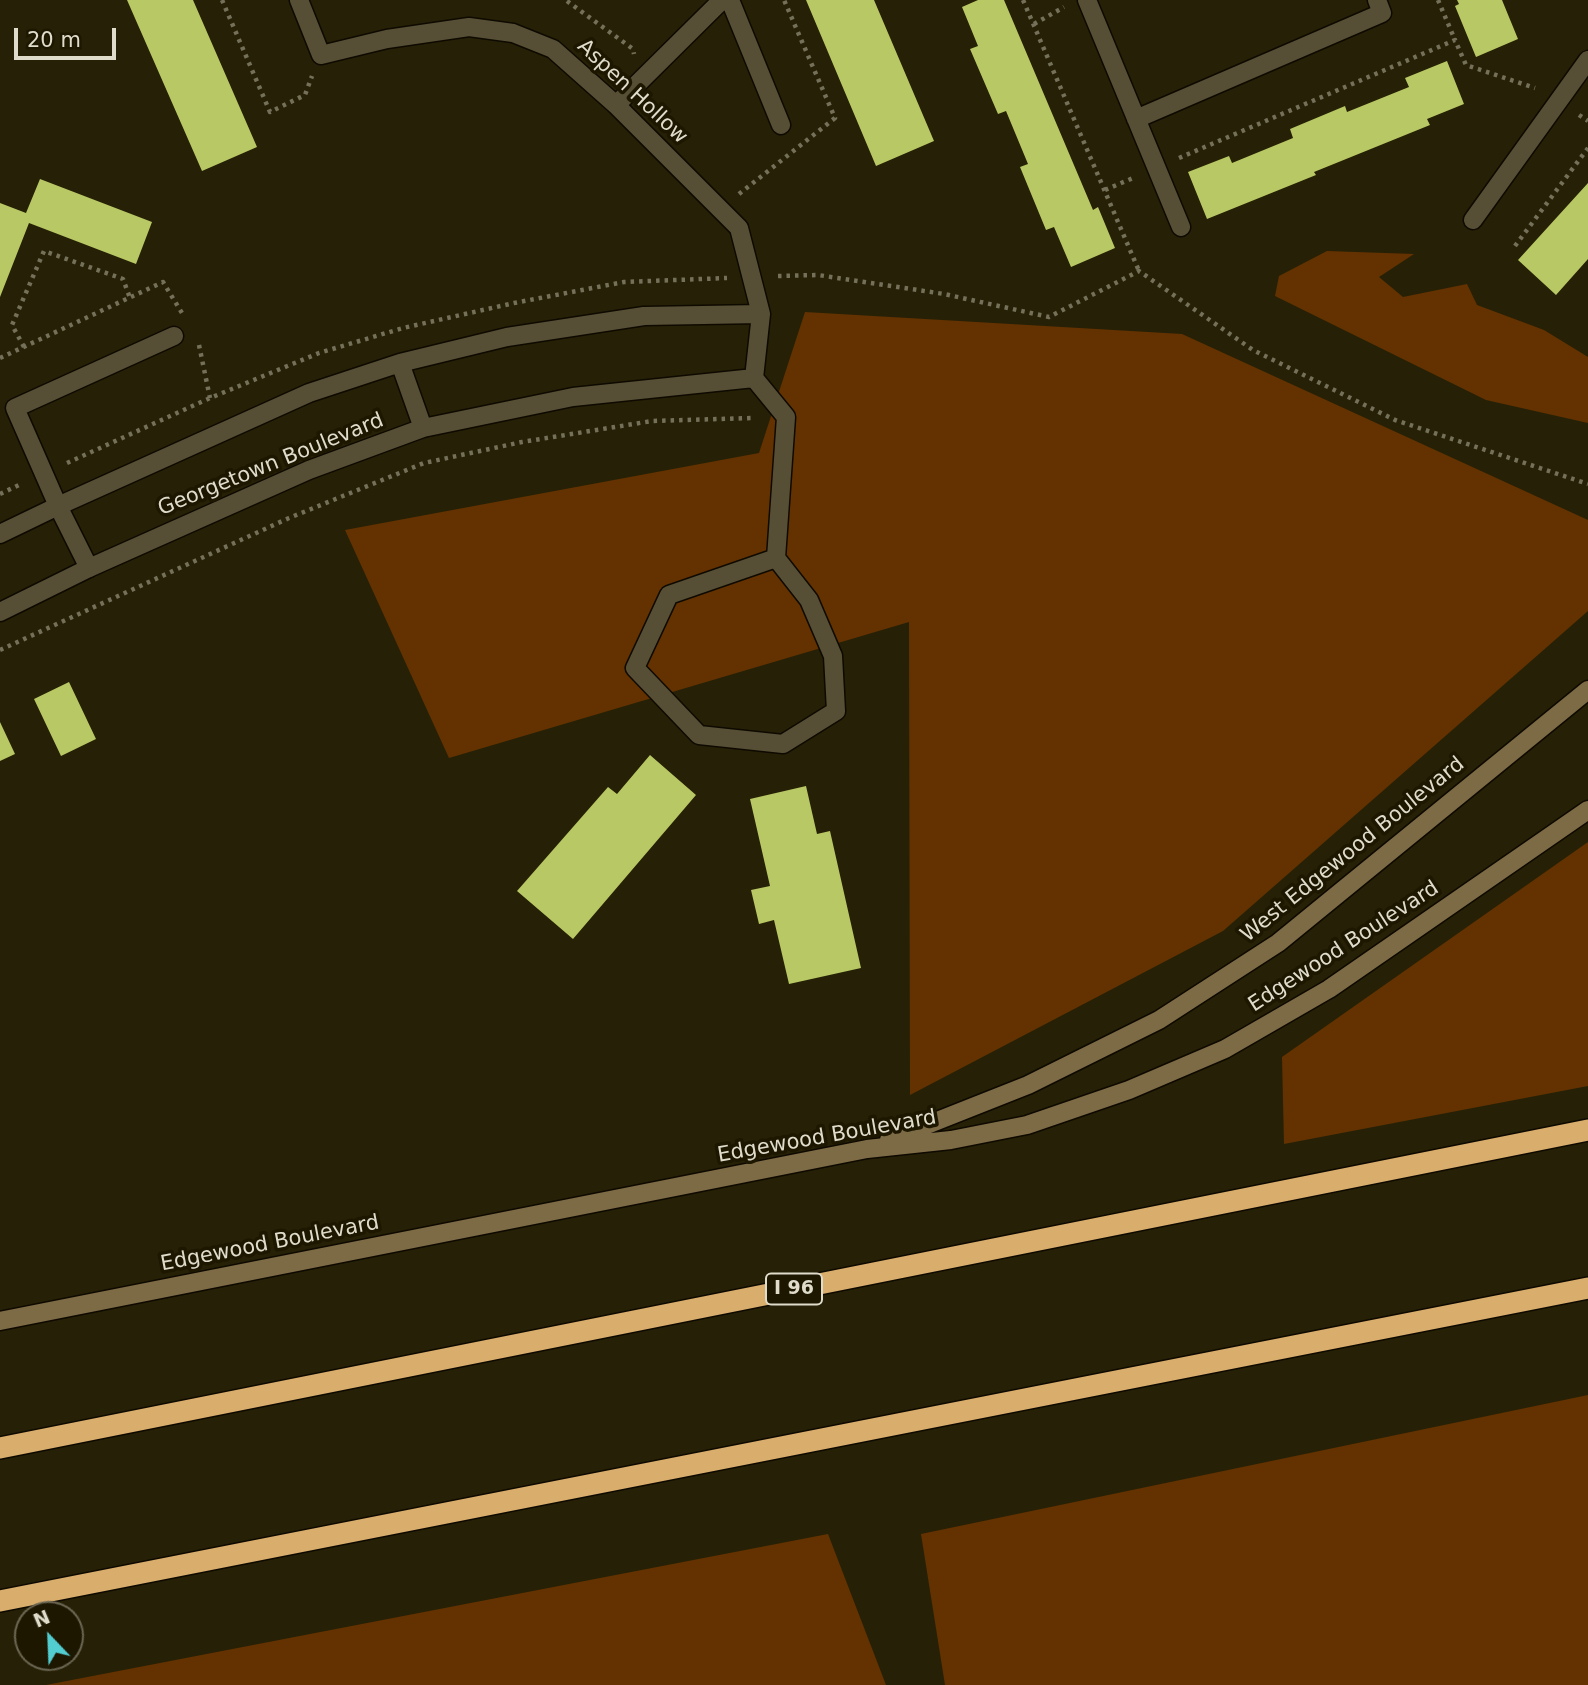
<!DOCTYPE html>
<style>
body{margin:0}
#map{position:relative;width:1588px;height:1685px;overflow:hidden;background:#262106;font-family:"DejaVu Sans",sans-serif}
canvas{display:block}
.north{position:absolute;left:14px;top:1601px;width:70px;height:70px;box-sizing:border-box;background:#1d1700;border:2px solid #6b6652;border-radius:50%;rotate:337deg;font-size:19px;font-weight:700;line-height:28px;text-align:center;color:#dfdccc}
.north::after{content:'';display:block;margin:auto;width:24px;height:32px;background:#52cdd0;clip-path:polygon(50% 0,100% 100%,50% 72%,0 100%)}
.scale{position:absolute;left:14px;top:28px;width:102px;height:32px;box-sizing:border-box;border:4px solid #dfdccc;border-top:0;padding-left:9px;font-size:21px;line-height:24px;white-space:nowrap;color:#dfdccc;-webkit-text-stroke:5px #1d1700;paint-order:stroke}
</style>
<div id="map">
<canvas width="1588" height="1685"></canvas>
<div class="north">N</div>
<div class="scale">20 m</div>
</div>
<script>
const ctx = document.querySelector('canvas').getContext('2d');
ctx.lineJoin = 'round';
function fill(path, color) { ctx.fillStyle = color; ctx.fill(path, 'evenodd'); }
function trace(path, color, width, dash) { ctx.strokeStyle = color; ctx.lineWidth = width; ctx.lineCap = dash ? 'butt' : 'round'; ctx.setLineDash(dash || []); ctx.stroke(path); }
function write(font, color, halo, rows, align = 'center') {
  ctx.font = font + ' "DejaVu Sans",sans-serif'; ctx.lineWidth = 7; ctx.setLineDash([]); ctx.textBaseline = 'middle'; ctx.strokeStyle = halo; ctx.fillStyle = color; for (const [text, x, y, turn = 0] of rows) {
    ctx.save(); ctx.translate(x, y); ctx.rotate((+turn || 0) * Math.PI / 180); ctx.textAlign = isNaN(turn) ? turn : align; if (halo) ctx.strokeText(text, 0, 0); ctx.fillText(text, 0, 0); ctx.restore();
  }
}
fill(new Path2D(`
 M 1327,251 L 1414,254 L 1379,277 L 1403,297 L 1467,284 L 1477,305 L 1544,330 L 1588,357 L 1588,423 L 1486,400 L 1275,296 L 1279,276 Z
 M 805,312 L 1182,334 L 1588,520 L 1588,611 L 1223,931 L 910,1095 L 909,622 L 449,758 L 345,530 L 759,453 Z
 M 1588,842 L 1588,1086 L 1284,1144 L 1282,1057 Z
 M 1588,1395 L 1588,1685 L 945,1685 L 921,1534 Z
 M 828,1534 L 886,1685 L 46,1685 Z`), '#643201');
fill(new Path2D(`
 M 127,0 L 193,0 L 257,147 L 202,171 Z
 M 806,0 L 874,0 L 934,141 L 876,166 Z
 M 978,0 L 1004,0 L 1093,210 L 1098,207 L 1115,248 L 1071,267 L 1054,227 L 1046,230 L 1020,167 L 1028,164 L 1006,111 L 998,114 L 970,49 L 978,46 L 962,7 Z
 M 1457,0 L 1502,0 L 1518,39 L 1476,57 L 1455,6 L 1459,4 Z
 M 1447,61 L 1464,104 L 1427,119 L 1430,125 L 1314,172 L 1316,175 L 1207,219 L 1188,172 L 1229,156 L 1232,163 L 1293,138 L 1290,129 L 1345,106 L 1347,112 L 1409,87 L 1405,78 Z
 M 40,179 L 152,222 L 136,264 L 29,223 L 0,297 L 0,203 L 26,213 Z
 M 1588,183 L 1588,259 L 1556,295 L 1518,260 Z
 M 69,682 L 96,739 L 61,756 L 34,699 Z
 M 0,722 L 15,754 L 0,761 Z
 M 650,755 L 696,795 L 573,939 L 517,891 L 608,787 L 617,794 Z
 M 806,786 L 817,834 L 830,831 L 861,968 L 789,984 L 774,920 L 759,924 L 751,890 L 770,886 L 750,799 Z`), '#b8c864');
const lane = new Path2D(`
 M 89,568 L 58,506 L 15,408 L 174,336`);
const street = new Path2D(`
 M 299,0 L 321,55 L 387,39 L 469,27 L 513,33 L 553,49 L 616,105 L 739,228 L 761,314
 M 730,0 L 781,125
 M 1087,0 L 1181,227
 M 616,105 L 722,0
 M 1136,119 L 1382,13 L 1377,0
 M 1473,220 L 1588,60
 M 400,363 L 423,428
 M 754,378 L 786,417 L 776,558 L 669,595 L 635,668 L 699,735 L 783,744 L 836,711 L 833,656 L 809,600 L 776,558
 M 0,534 L 58,506 L 309,393 L 400,363 L 507,337 L 644,316 L 761,314 L 754,378 L 573,397 L 423,428 L 309,470 L 89,568 L 0,612`);
const secondary = new Path2D(`
 M 889,1140 L 1028,1085 L 1159,1020 L 1278,943 L 1588,690
 M 0,1321 L 867,1149 L 951,1140 L 1027,1125 L 1129,1090 L 1225,1049 L 1329,989 L 1588,810`);
const highway = new Path2D(`
 M 0,1448 L 1588,1130
 M 0,1601 L 1588,1288`);
trace(lane, '#0f0a00', 21);
trace(street, '#0f0a00', 21);
trace(secondary, '#0f0a00', 21);
trace(highway, '#0f0a00', 24);
trace(new Path2D(`
 M 222,0 L 270,112 L 305,95 L 312,76
 M 1023,0 L 1139,271
 M 1438,0 L 1455,40
 M 567,1 L 633,49 L 634,54
 M 1034,24 L 1064,7
 M 1579,115 L 1588,121
 M 1179,158 L 1455,40 L 1466,65 L 1535,88
 M 1105,190 L 1133,178
 M 739,194 L 835,118 L 784,0
 M 1515,246 L 1588,148
 M 778,276 L 818,275 L 944,294 L 1049,317 L 1139,271 L 1253,350 L 1395,420 L 1588,484
 M 199,345 L 210,398
 M 24,347 L 12,325 L 44,251 L 123,279 L 130,298
 M 0,358 L 163,282 L 182,313
 M 67,463 L 210,398 L 319,353 L 403,328 L 514,303 L 624,282 L 727,278
 M 0,494 L 21,484
 M 0,650 L 289,518 L 424,463 L 522,442 L 652,421 L 754,418`), '#747059', 4.5, [3.5, 5]);
trace(lane, '#564f35', 18);
trace(street, '#564f35', 18);
trace(secondary, '#7d6b46', 18);
trace(highway, '#d9ad6c', 21);
for (const [x, y, w] of [
 [794,1289,56]
]) { const box = new Path2D(); box.roundRect(x - w / 2, y - 15.5, w, 31, 5); ctx.fillStyle = '#1d1700'; ctx.fill(box); trace(box, '#dfdccc', 2); }
write('bold 19px', '#dfdccc', null, [
 ["I 96",794,1289]
]);
write('21px', '#dfdccc', '#1d1700', [
 ["Aspen Hollow",632,92,43],
 ["Georgetown Boulevard",271,465,-22],
 ["West Edgewood Boulevard",1353,850,-39],
 ["Edgewood Boulevard",1344,947,-33],
 ["Edgewood Boulevard",827,1137,-10],
 ["Edgewood Boulevard",270,1244,-11]
]);
</script>
